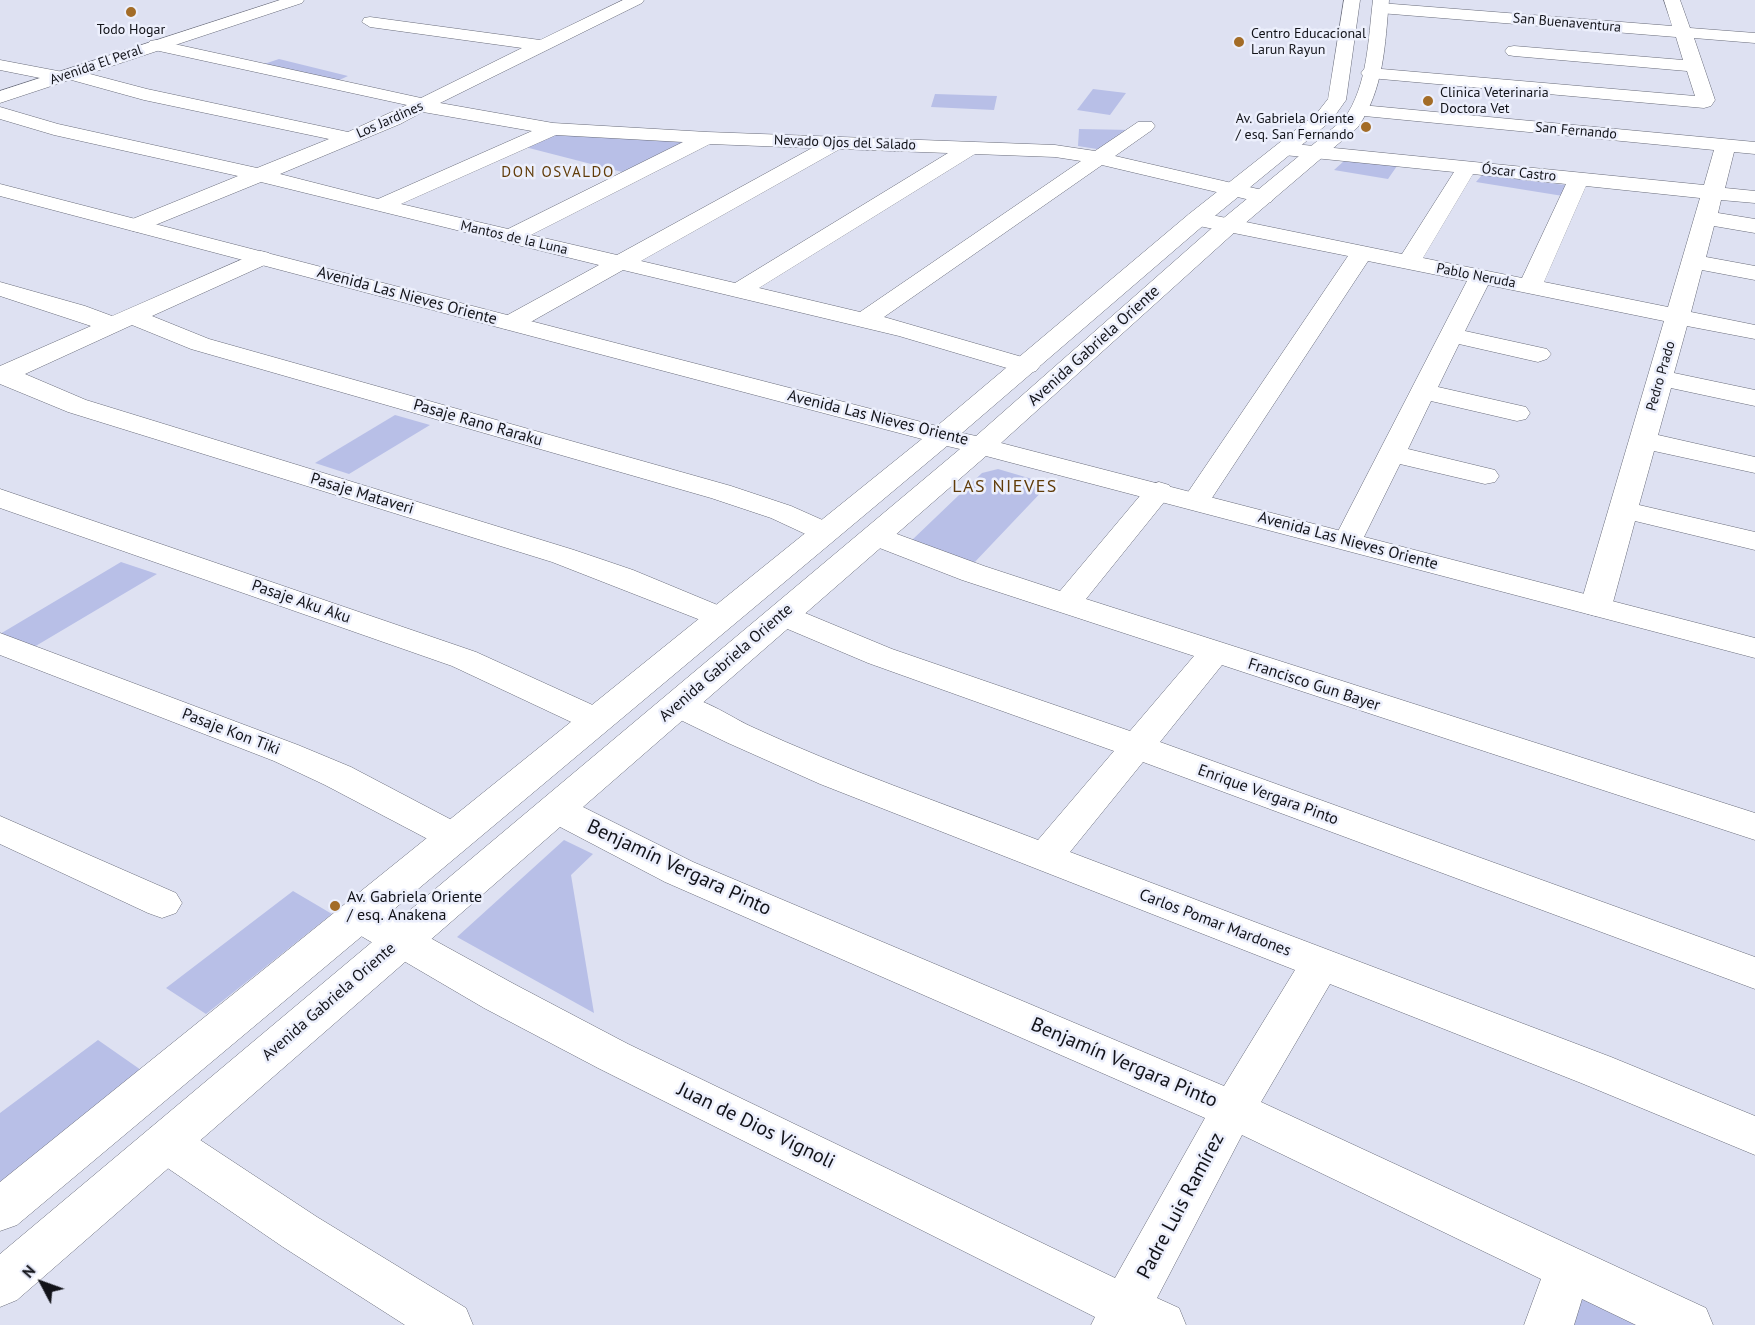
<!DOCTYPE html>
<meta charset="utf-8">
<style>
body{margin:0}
#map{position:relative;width:1755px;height:1325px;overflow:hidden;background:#dee1f2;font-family:"PT Sans",sans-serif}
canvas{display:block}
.north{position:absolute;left:12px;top:1253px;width:60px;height:60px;-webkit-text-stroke:4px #eceffc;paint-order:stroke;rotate:311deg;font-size:16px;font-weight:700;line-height:24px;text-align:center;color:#121319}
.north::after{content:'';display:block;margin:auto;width:21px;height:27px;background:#121319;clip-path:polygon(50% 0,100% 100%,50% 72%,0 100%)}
</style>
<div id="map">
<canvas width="1755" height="1325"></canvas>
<div class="north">N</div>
</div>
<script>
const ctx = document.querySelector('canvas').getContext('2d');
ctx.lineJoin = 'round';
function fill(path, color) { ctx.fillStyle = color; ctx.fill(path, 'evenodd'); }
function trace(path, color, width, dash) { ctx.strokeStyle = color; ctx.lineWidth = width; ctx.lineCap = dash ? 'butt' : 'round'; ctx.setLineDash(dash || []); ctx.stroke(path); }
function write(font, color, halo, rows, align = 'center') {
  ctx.font = font + ' "PT Sans",sans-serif'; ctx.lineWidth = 5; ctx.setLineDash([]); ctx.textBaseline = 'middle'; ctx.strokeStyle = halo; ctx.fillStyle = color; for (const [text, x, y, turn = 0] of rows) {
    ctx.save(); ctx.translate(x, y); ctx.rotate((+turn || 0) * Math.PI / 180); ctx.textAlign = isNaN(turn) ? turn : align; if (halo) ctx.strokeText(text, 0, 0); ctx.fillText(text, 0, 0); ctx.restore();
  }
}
fill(new Path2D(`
 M 279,59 L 348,76 L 335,82 L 258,66 Z
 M 1093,89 L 1126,93 L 1110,115 L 1077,110 Z
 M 935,94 L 997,96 L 994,110 L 931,107 Z
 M 1079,129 L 1132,130 L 1103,150 L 1078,146 Z
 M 553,134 L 688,142 L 626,173 L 525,147 Z
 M 1344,161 L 1397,166 L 1388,179 L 1334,170 Z
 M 1482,175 L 1565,185 L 1563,196 L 1476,182 Z
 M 395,415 L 430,425 L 349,474 L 315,463 Z
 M 998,469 L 1049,484 L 972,565 L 911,541 L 982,473 Z
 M 121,562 L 157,574 L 34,647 L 0,634 Z
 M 564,840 L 593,854 L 571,875 L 594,1013 L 457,937 Z
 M 293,891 L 332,914 L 206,1014 L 166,988 Z
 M 98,1040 L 141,1070 L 0,1183 L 0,1113 Z
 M 1561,1289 L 1642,1325 L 1549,1325 Z`), '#b8bfe7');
const street = new Path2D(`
 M 623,0 L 644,0 L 642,3 L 440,103 L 553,123 L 707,132 L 1055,145 L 1095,151 L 1138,122 L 1152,122 L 1155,126 L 1152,130 L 1115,156 L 1271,192 L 1274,197 L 1271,202 L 1263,203 L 1102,165 L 884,317 L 1036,361 L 1040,366 L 1036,371 L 1027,374 L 899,336 L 623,270 L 520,328 L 511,330 L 502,328 L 499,323 L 502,318 L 599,265 L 261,182 L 138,232 L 130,230 L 127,225 L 130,220 L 238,176 L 54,135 L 0,119 L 0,107 L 58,124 L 257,168 L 329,139 L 144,100 L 68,79 L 60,82 L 0,70 L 0,60 L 63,72 L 71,69 L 147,89 L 348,132 L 407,105 L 150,49 L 147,45 L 150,41 L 156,40 L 421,98 L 522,48 L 370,27 L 362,22 L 364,18 L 370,17 L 540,40 ZM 423,112 L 532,131 L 378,199 L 280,174 L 400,124 ZM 556,135 L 683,142 L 508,229 L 401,204 ZM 710,144 L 812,148 L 617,255 L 531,235 ZM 840,149 L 948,153 L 735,283 L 641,261 ZM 975,154 L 1055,157 L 1081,161 L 860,312 L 759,288 Z
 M 1664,0 L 1680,0 L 1690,28 L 1755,33 L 1755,43 L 1694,38 L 1715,100 L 1711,106 L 1704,108 L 1370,78 L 1364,77 L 1361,73 L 1364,69 L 1370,68 L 1695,96 L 1687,71 L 1514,56 L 1508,55 L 1505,51 L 1508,47 L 1514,46 L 1683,60 L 1676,37 L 1380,13 L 1372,8 L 1380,3 L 1672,26 Z
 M 1361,105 L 1755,142 L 1755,154 L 1734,152 L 1725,188 L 1755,191 L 1755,203 L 1721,200 L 1718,213 L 1755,219 L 1755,233 L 1714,226 L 1706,257 L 1755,266 L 1755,280 L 1702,270 L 1691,312 L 1755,325 L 1755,339 L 1687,326 L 1674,373 L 1755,390 L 1755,406 L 1671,388 L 1658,435 L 1755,457 L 1755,473 L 1654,451 L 1639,505 L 1755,532 L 1755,550 L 1635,521 L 1612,606 L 1607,613 L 1596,616 L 1585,613 L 1580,606 L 1664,321 L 1488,285 L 1465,331 L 1547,349 L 1551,354 L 1547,359 L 1538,362 L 1459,344 L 1438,387 L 1526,407 L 1530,413 L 1526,419 L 1517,421 L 1431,401 L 1408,449 L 1495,470 L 1499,476 L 1495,482 L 1485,484 L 1400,464 L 1359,547 L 1348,550 L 1337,547 L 1333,541 L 1467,281 L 1368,261 L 1206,507 L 1196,510 L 1186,507 L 1182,501 L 1348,256 L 1189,224 L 1186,219 L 1189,214 L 1197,212 L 1402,254 L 1454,172 L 1284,155 L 1277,153 L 1274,149 L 1277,145 L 1284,143 L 1704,185 L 1714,150 L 1354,115 L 1351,111 L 1354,107 ZM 1473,174 L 1566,184 L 1522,278 L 1423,258 ZM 1586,186 L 1700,198 L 1668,307 L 1544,282 Z
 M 261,251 L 269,253 L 272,258 L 269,263 L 152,316 L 209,339 L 731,486 L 791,506 L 836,526 L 840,532 L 836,538 L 825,541 L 814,538 L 771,518 L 711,498 L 191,349 L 132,325 L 25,374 L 86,400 L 574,550 L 633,570 L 732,611 L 737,618 L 732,625 L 721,628 L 552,562 L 68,412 L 0,384 L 0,366 L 91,326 L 0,296 L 0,282 L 85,306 L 112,316 Z
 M 1159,482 L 1169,485 L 1173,491 L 1086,599 L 1755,813 L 1755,840 L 1222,665 L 1160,742 L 1755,957 L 1755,989 L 1143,762 L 1070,852 L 1611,1057 L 1755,1116 L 1755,1155 L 1581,1083 L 1330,984 L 1261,1102 L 1706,1308 L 1713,1325 L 1636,1325 L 1582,1299 L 1574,1325 L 1524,1325 L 1541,1279 L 1242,1135 L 1157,1298 L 1179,1308 L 1186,1325 L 1091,1325 L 1095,1317 L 598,1068 L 484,1008 L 344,926 L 338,916 L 344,906 L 358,901 L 372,906 L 514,984 L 628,1044 L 1115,1278 L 1205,1118 L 665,882 L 543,818 L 538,809 L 543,800 L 556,796 L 569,800 L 693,862 L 1224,1086 L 1295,970 L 820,784 L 728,743 L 666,713 L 661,705 L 666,697 C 693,690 725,714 750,726 C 843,769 942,803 1038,840 L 1114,751 L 868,663 L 771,622 L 766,615 L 771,608 L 782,605 L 793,608 L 892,649 L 1130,731 L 1194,656 L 962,580 L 864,542 L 860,536 L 864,530 L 875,527 L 886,530 L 984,566 L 1060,591 L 1149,485 Z
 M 0,489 L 476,652 L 608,712 L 613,720 L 608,728 L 596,731 L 584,728 L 452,666 L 0,508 Z
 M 0,633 L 298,745 L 351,767 L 467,828 L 473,837 L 467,846 L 454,850 L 441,846 L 325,785 L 274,761 L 0,655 Z
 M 0,816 L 176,893 L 182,903 L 176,913 L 162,918 L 148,913 L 0,844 Z
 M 166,1123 L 182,1128 L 317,1217 L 466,1308 L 473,1325 L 405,1325 L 283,1247 L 150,1156 L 143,1142 L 150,1128 Z`);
const secondary = new Path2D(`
 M 280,0 L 304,0 L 302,3 L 0,103 L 0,91 Z
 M 1344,0 L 1360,0 L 1346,100 L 1331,121 L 1205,224 L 962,433 L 976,436 L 1220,221 L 1344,119 C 1368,85 1368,40 1373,0 L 1389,0 C 1385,45 1384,89 1358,127 L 1236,231 L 1001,443 L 1755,638 L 1755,658 L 986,456 L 17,1300 L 0,1307 L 0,1254 L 960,449 L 947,446 L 17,1225 L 0,1231 L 0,1182 L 922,439 L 0,196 L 0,184 L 937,426 L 1189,214 L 1317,113 L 1328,99 Z`);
trace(street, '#696c7a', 1);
trace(secondary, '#696c7a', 1);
fill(street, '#fff');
fill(secondary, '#fff');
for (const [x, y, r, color] of [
 [131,12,6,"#a36c27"],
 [1239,42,6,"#a36c27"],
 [1428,101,6,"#a36c27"],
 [1366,127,6,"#a36c27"],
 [335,906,6,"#a36c27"]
]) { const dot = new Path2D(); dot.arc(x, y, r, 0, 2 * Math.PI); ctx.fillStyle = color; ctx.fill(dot); trace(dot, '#eceffc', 2); }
write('14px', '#121319', '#eceffc', [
 ["San Buenaventura",1567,23,5],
 ["Avenida El Peral",96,65,-19],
 ["Los Jardines",390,120,-24],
 ["San Fernando",1576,131,5],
 ["Nevado Ojos del Salado",845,143,2],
 ["Óscar Castro",1519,173,6],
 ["Mantos de la Luna",514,238,13],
 ["Pablo Neruda",1476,276,11],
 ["Pedro Prado",1661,376,-74]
]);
write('14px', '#121319', '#eceffc', [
 ["Todo Hogar",131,30,"center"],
 ["Centro Educacional",1251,34],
 ["Larun Rayun",1251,50],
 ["Clinica Veterinaria",1440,93],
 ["Doctora Vet",1440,109],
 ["Av. Gabriela Oriente",1354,119,"right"],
 ["/ esq. San Fernando",1354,135,"right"]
], 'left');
ctx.letterSpacing = '1.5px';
write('15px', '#603b08', '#eceffc', [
 ["DON OSVALDO",558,173]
]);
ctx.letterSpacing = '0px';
write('16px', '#121319', '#eceffc', [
 ["Avenida Las Nieves Oriente",407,296,15],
 ["Avenida Gabriela Oriente",1094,346,-42],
 ["Avenida Las Nieves Oriente",878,418,14],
 ["Pasaje Rano Raraku",478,423,16],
 ["Pasaje Mataveri",362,494,17],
 ["Avenida Las Nieves Oriente",1348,541,15],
 ["Pasaje Aku Aku",301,602,19],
 ["Avenida Gabriela Oriente",726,663,-41],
 ["Francisco Gun Bayer",1314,685,18],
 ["Pasaje Kon Tiki",231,732,21],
 ["Enrique Vergara Pinto",1268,795,20],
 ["Carlos Pomar Mardones",1215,923,21],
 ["Avenida Gabriela Oriente",329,1002,-41]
]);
write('16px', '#121319', '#eceffc', [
 ["Av. Gabriela Oriente",347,897],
 ["/ esq. Anakena",347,915]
], 'left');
ctx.letterSpacing = '1.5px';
write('18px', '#603b08', '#eceffc', [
 ["LAS NIEVES",1005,487]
]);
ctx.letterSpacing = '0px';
write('20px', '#121319', '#eceffc', [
 ["Benjamín Vergara Pinto",679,868,25],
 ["Benjamín Vergara Pinto",1124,1063,23],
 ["Juan de Dios Vignoli",756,1126,26],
 ["Padre Luis Ramírez",1181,1206,-62]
]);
</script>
